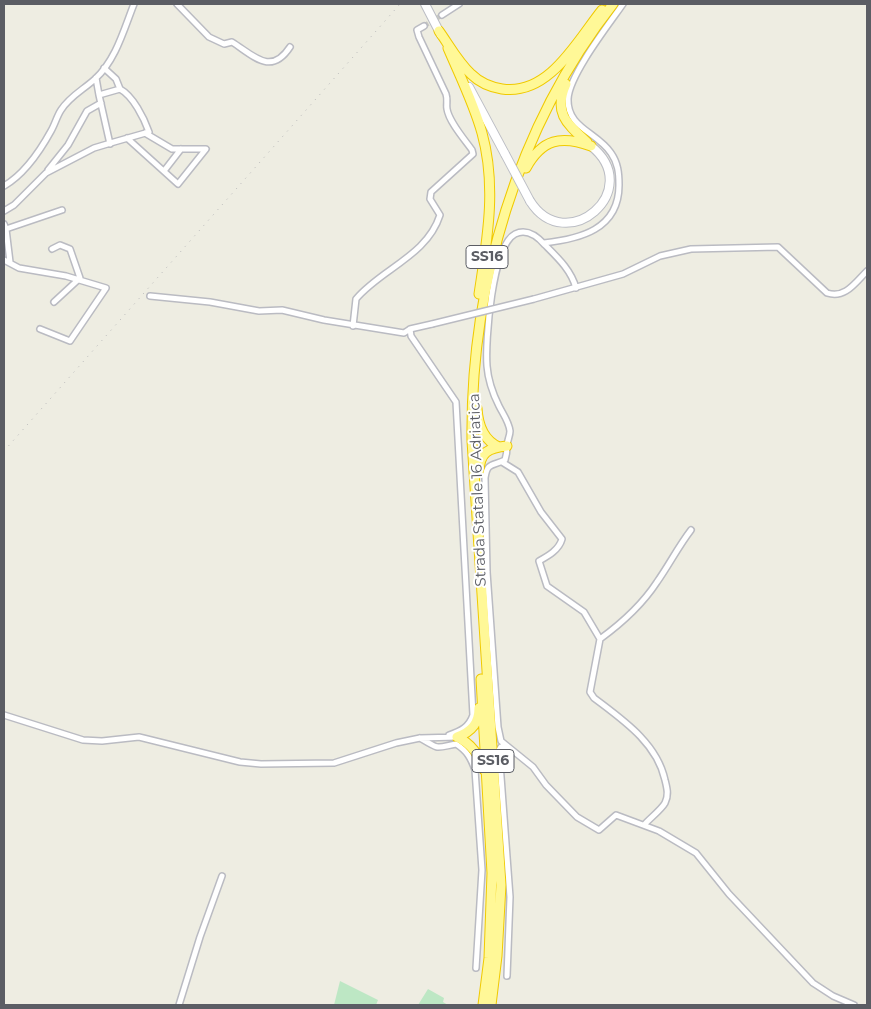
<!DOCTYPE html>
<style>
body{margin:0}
#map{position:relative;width:871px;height:1009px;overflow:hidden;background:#eeede2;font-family:Montserrat,sans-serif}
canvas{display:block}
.frame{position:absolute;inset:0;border:5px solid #5b5d64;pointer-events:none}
</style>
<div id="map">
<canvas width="871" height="1009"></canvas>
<div class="frame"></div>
</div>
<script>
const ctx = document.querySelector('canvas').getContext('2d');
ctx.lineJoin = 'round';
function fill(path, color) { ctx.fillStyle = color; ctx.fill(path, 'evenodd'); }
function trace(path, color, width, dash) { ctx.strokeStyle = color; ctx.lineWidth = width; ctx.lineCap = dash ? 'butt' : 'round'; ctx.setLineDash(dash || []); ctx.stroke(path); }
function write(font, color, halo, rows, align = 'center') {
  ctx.font = font + ' Montserrat,sans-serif'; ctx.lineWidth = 4; ctx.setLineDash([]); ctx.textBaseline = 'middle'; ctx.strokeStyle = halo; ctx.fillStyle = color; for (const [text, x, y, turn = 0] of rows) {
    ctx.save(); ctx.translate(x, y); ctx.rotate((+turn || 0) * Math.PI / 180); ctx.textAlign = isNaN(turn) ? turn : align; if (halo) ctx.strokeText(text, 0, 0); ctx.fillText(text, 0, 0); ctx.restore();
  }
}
fill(new Path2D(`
 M 340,981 L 378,1000 L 376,1005 L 334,1005 Z
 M 428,989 L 444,998 L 443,1002 L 448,1005 L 418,1005 Z`), '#bde7c4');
trace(new Path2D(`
 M 424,26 L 442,15`), '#c9c9c2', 5, [5, 2.5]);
const minor = new Path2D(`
 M 177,4 L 209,37 L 224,44 L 232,42 C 254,56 271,76 290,47
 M 442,15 L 459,4
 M 104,68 L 116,79 L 120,89
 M 96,78 L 99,95
 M 127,138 L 178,184 L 206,149 L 172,149 L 145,133
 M 48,170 L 68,145 L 87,111 L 101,103
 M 164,171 L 181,149
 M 4,186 C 23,175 40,151 51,131 C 55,124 57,116 61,110 C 70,96 83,90 95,79 C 116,60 124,29 134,4
 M 4,211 L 14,205 L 46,173 L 94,148 L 114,142 L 149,132 C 144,118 133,96 120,89 L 99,95 L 110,144
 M 4,224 L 6,229 L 10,262
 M 6,229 L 62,210
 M 544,243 C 579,239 619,230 619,185 C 619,173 618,163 611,153 C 597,132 567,128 568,99 C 569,75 609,24 623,4
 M 52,249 L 60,245 L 70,249 L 80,278 L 54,302
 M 4,260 L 19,268 L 66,276 L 106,288 L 70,341 L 40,329
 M 576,288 C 571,270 558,258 545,245 C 538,237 527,228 515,234 C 492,246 485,342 487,366 C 488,379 493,394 499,406 C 503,414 509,422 510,431 C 510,436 507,441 507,446 C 507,452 507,454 505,460 C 493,466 487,462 485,478 L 487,572 L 498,727 L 501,741 L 533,767 L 546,785 L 577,817 L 599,830 L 616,815 L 659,831 L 696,853 L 729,894 L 813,983 L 833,996 L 854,1005
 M 150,296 L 210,302 L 259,311 L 282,310 L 324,320 L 404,333 L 410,329 L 432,324
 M 534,299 L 623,274 L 660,256 L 691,249 L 778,247 L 827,293 C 845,299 855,283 867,271
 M 353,326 L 356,299 C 381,269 427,256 440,215 L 430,199 L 431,192 L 473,154 L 472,150 C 465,140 449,122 447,109 C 446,104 448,100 446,94 L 419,37 L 417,30 L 424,26
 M 410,329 L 411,336 L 456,402 L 473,715 C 469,727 461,731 449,735
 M 502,462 L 518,472 L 541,512 L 562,539 C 559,550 548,556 539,561 L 547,586 L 584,612 L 600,639 L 590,692 L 594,698 C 623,720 657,743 665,780 C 667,788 669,795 665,803 C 661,810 649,819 644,825
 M 600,639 C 622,623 642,605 657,582 C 669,565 678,547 691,530
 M 4,715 L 83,740 L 102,741 L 139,737 L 240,762 L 261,764 L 334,763 L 396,743 L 420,738 L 457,737
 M 420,738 C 440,750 435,748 456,744 C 467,751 471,758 475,770 L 482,870 L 476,968
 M 507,976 L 510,897 L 499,750 L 501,747 L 509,749
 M 179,1005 L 200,937 L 222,876`);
const secondary = new Path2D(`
 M 425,4 L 441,35
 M 469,87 L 505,154
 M 530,201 C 566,258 646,190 591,146`);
const trunk = new Path2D(`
 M 439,31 C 449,45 458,62 471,74 C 479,82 490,87 502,89 C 549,96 577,41 602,10
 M 448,48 C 460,76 474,104 482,133 C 497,187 487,240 479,294
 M 566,84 C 553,113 567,124 587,142
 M 526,168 C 542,139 561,135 591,146
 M 477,408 C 478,425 483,440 499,447
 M 479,471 C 480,452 488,448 507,446
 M 481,679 L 492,873 L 489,958 L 483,1005
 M 457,737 C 471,732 479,724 479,708
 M 457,737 C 472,744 478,754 484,770
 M 491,1005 L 497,956 L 501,885 L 472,441 C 470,287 517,126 613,4`);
trace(minor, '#babbc2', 8);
trace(secondary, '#bbbdc4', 10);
trace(trunk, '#f0ca00', 11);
trace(minor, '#fff', 5);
trace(secondary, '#fff', 8);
trace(trunk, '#fff897', 9);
trace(new Path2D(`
 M 4,451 L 400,4`), '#b6b6b7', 1, [1, 6]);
const minorBridge = new Path2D(`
 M 432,324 L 534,299`);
const secondaryBridge = new Path2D(`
 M 505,154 L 530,201`);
trace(minorBridge, '#babbc2', 8, []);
trace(secondaryBridge, '#bbbdc4', 10, []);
trace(minorBridge, '#fff', 5);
trace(secondaryBridge, '#fff', 8);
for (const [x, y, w] of [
 [487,257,42],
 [493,761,42]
]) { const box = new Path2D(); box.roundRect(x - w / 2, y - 11.5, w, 23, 4); ctx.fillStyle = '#fff'; ctx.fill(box); trace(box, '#5b5d64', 1); }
write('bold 14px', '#5b5d64', null, [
 ["SS16",487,257],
 ["SS16",493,761]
]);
write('15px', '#5b5d64', '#fff', [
 ["Strada Statale 16 Adriatica",478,490,-92]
]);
</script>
